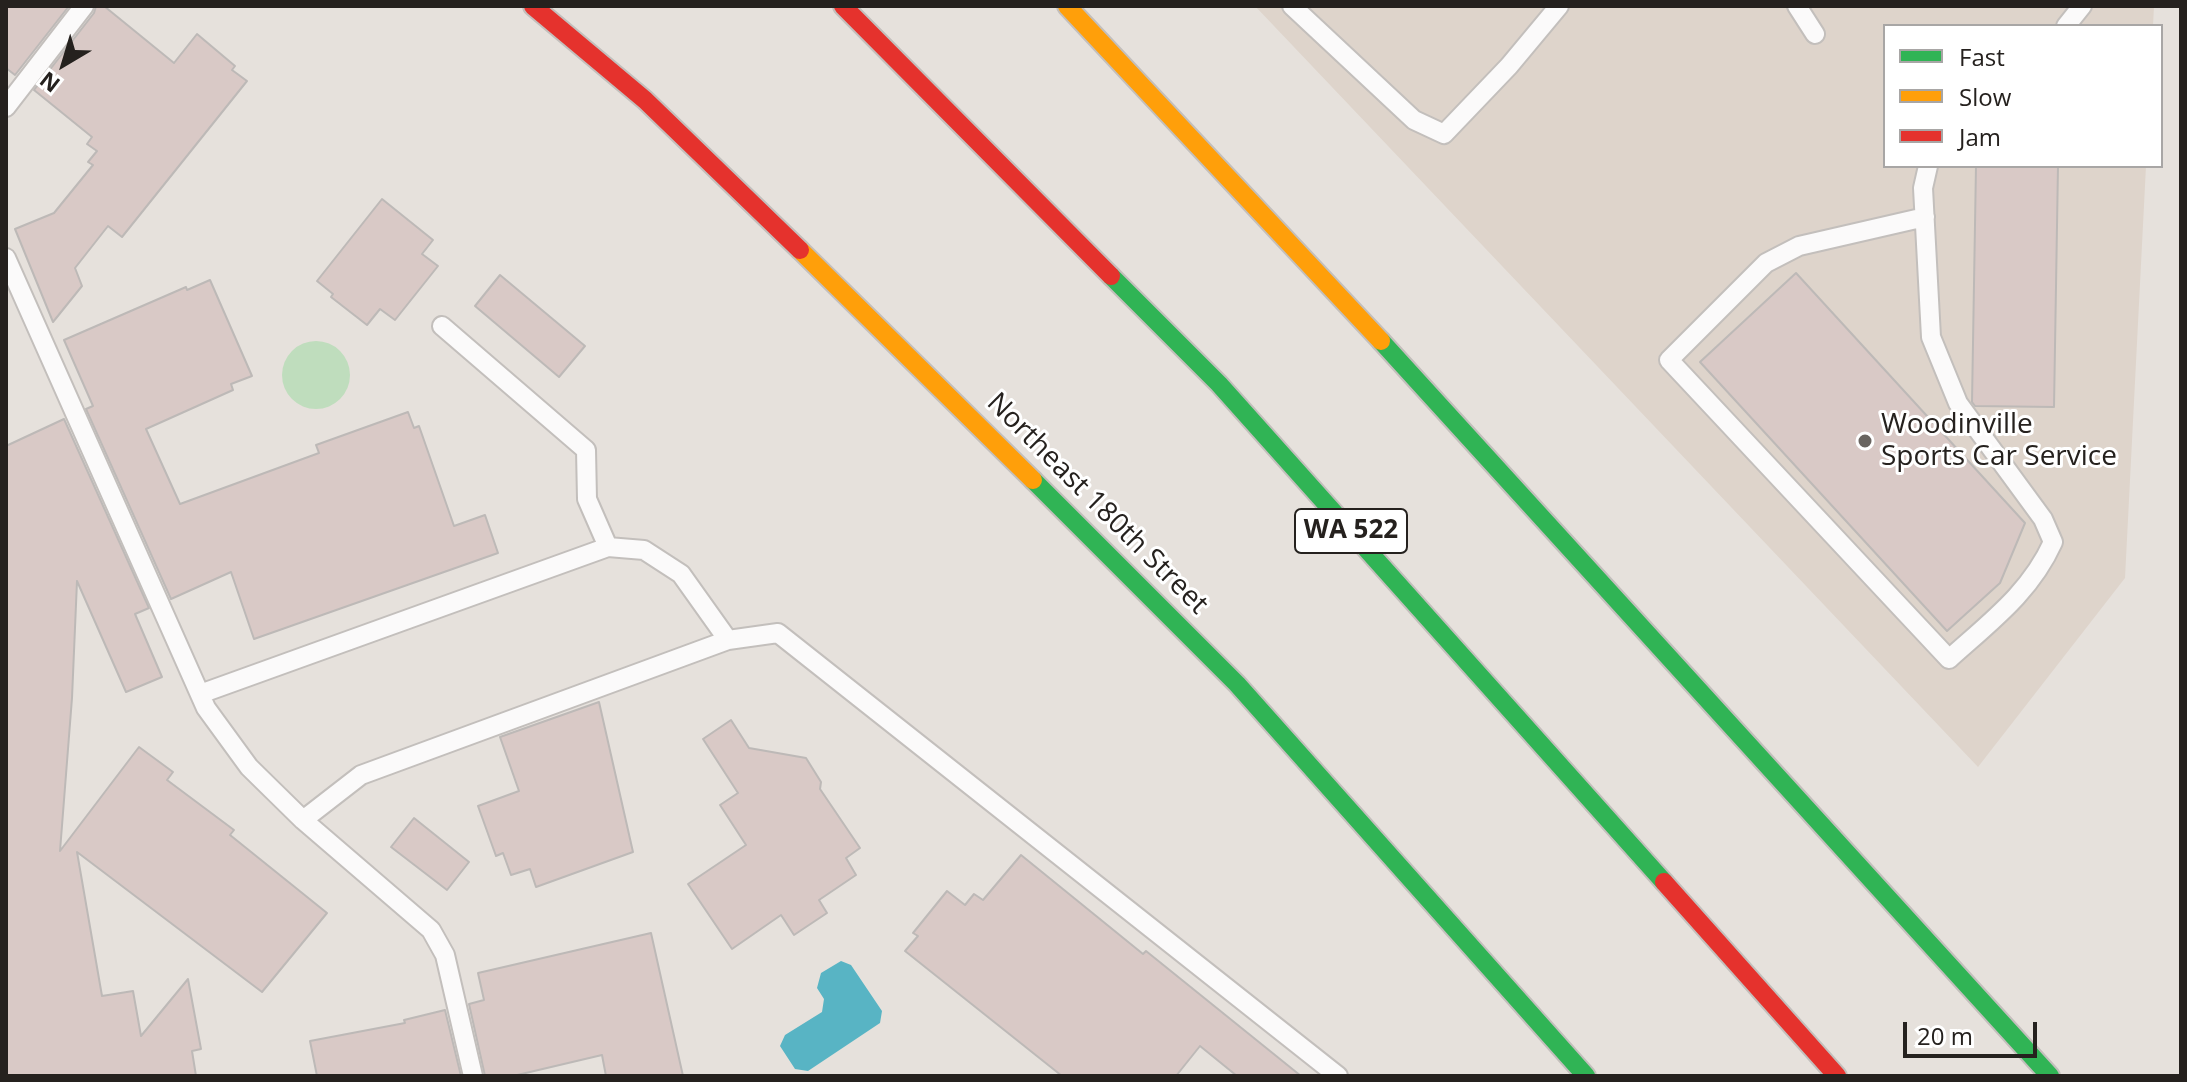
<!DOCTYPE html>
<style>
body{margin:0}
#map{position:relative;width:2187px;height:1082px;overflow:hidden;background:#e6e1dc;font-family:"Open Sans",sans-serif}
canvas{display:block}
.frame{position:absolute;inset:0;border:8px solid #25211e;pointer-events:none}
.legend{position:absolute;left:1883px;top:24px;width:280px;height:144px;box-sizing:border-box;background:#fff;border:2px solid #a8a6a5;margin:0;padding:10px 14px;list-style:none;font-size:24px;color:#25211e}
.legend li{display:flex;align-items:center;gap:16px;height:40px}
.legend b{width:40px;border:2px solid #a8a6a5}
.north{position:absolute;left:24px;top:24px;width:80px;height:80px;-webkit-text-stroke:6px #fff;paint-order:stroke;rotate:218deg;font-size:22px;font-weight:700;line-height:32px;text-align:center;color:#25211e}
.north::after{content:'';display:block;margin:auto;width:28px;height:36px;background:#25211e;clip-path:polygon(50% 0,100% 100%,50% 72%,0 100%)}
.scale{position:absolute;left:1903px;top:1022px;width:134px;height:36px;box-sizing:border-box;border:4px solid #25211e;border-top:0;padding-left:10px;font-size:24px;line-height:28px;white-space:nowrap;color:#25211e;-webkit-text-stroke:6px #fff;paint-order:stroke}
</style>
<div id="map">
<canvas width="2187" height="1082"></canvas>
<div class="frame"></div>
<ul class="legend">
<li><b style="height:10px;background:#30b455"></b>Fast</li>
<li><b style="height:10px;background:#ff9f0a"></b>Slow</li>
<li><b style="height:10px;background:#e5322d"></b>Jam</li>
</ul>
<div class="north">N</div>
<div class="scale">20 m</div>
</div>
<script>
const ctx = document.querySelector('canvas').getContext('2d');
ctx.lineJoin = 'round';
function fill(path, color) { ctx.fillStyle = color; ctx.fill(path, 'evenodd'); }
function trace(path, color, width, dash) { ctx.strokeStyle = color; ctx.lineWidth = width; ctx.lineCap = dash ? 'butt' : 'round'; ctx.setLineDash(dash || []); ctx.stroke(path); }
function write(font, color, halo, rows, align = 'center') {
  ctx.font = font + ' "Open Sans",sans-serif'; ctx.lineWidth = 6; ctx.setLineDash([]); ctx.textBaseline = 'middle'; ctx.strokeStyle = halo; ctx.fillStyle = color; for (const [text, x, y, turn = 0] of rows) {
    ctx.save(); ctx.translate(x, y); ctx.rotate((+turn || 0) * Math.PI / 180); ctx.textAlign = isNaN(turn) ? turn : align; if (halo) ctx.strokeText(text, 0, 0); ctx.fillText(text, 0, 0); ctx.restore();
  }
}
fill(new Path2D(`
 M 1255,6 L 2154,6 L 2153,26 L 1885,26 L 1885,166 L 2146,166 L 2125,578 L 1978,767 Z`), '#ded4cb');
fill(new Path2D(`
 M282 375a34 34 0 1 1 68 0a34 34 0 1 1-68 0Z`), '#bfddbd');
fill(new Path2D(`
 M 841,961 L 851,965 L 882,1011 L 880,1023 L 808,1071 L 795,1069 L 780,1046 L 785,1035 L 822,1012 L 824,999 L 817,988 L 821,973 Z`), '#58b4c4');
const building = new Path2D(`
 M 6,6 L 69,6 L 15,75 L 6,68 Z
 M 96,6 L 104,6 L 174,63 L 197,34 L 235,66 L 232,70 L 247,81 L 122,237 L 108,226 L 75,268 L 82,286 L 53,322 L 15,229 L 54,213 L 93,165 L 88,162 L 97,151 L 87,144 L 92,137 L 34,90 L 94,13 Z
 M 1976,166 L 2058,166 L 2054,407 L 1975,406 L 1972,402 Z
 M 382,199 L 433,240 L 422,254 L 438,266 L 395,320 L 380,309 L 367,325 L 331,297 L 333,294 L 317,281 Z
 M 1796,273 L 2025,523 L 2000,583 L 1947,631 L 1700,362 Z
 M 500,275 L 585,346 L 559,377 L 475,306 Z
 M 210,280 L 252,376 L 231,384 L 233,390 L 146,429 L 180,504 L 319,453 L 316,445 L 408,412 L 414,428 L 419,426 L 454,526 L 485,515 L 498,553 L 254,639 L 231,572 L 171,599 L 86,409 L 93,406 L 64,340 L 186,287 L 187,290 Z
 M 64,419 L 149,608 L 135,614 L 162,677 L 126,692 L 77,581 L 72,698 L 60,851 L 139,747 L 173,772 L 167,780 L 234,830 L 230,835 L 327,913 L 262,992 L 77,852 L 102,996 L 133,991 L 141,1036 L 188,979 L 201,1049 L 192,1051 L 196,1076 L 6,1076 L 6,446 Z
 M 599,702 L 633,852 L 536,887 L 530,869 L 511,875 L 503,853 L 496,856 L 478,806 L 519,791 L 500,737 Z
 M 731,720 L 749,748 L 806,758 L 821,782 L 820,789 L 860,848 L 846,858 L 856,875 L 819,900 L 827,913 L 794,935 L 781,915 L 732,949 L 688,884 L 746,845 L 720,805 L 738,793 L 703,739 Z
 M 414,818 L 469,862 L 447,890 L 391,847 Z
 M 1021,855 L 1143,954 L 1146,951 L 1301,1076 L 1237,1076 L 1200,1046 L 1176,1076 L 1062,1076 L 905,951 L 918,936 L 913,933 L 947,891 L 965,905 L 974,894 L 983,900 Z
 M 651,933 L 683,1076 L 606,1076 L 602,1055 L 513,1076 L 485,1076 L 469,1004 L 484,1000 L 478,973 Z
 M 445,1010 L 461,1076 L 317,1076 L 310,1041 L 405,1023 L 404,1020 Z`);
fill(building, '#d9c9c6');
trace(building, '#bdb9b7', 2);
const lane = new Path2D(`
 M 1292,6 L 1414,120 L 1444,134 L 1509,66 L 1559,6
 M 1797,6 L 1815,34
 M 2066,26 L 2082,6
 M 6,107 L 84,6
 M 1925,217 L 1799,246 L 1766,263 L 1669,360 L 1949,659 C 1990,622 2030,593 2053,542 L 2043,519 L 1958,403 L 1931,337 L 1923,188 L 1928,166
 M 6,258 L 206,708 L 249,767 L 303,820 L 431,930 L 445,955 L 473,1076
 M 442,326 L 586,450 L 587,499 L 608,547 L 644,550 L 681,574 L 728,640
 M 200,694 L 608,547
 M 303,820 L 361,775 L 728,640 L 778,633 L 1338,1076`);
const fast = new Path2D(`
 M 1111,276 L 1219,384 L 1664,882
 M 1381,341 L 2050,1076
 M 1033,480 L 1237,684 L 1586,1076`);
const slow = new Path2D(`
 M 1067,6 L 1381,341
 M 800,250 L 1033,480`);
const jam = new Path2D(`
 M 533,6 L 645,100 L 800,250
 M 843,6 L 1111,276
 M 1664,882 L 1837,1076`);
trace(lane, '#c3bfbc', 22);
trace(fast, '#c3bfbc', 22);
trace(slow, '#c3bfbc', 22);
trace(jam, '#c3bfbc', 22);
trace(lane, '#fbfafa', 18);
trace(fast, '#30b455', 18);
trace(slow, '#ff9f0a', 18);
trace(jam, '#e5322d', 18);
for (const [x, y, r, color] of [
 [1865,441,8,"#696460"]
]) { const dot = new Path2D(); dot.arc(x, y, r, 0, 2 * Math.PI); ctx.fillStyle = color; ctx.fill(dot); trace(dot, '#fff', 3); }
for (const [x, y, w] of [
 [1351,531,112]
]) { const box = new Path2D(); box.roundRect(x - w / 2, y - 22, w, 44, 6); ctx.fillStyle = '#fff'; ctx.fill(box); trace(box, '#25211e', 2); }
write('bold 26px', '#25211e', null, [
 ["WA 522",1351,531]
]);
write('28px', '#25211e', '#fff', [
 ["Woodinville",1881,425],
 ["Sports Car Service",1881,457]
], 'left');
write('28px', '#25211e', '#fff', [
 ["Northeast 180th Street",1097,504,45]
]);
</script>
